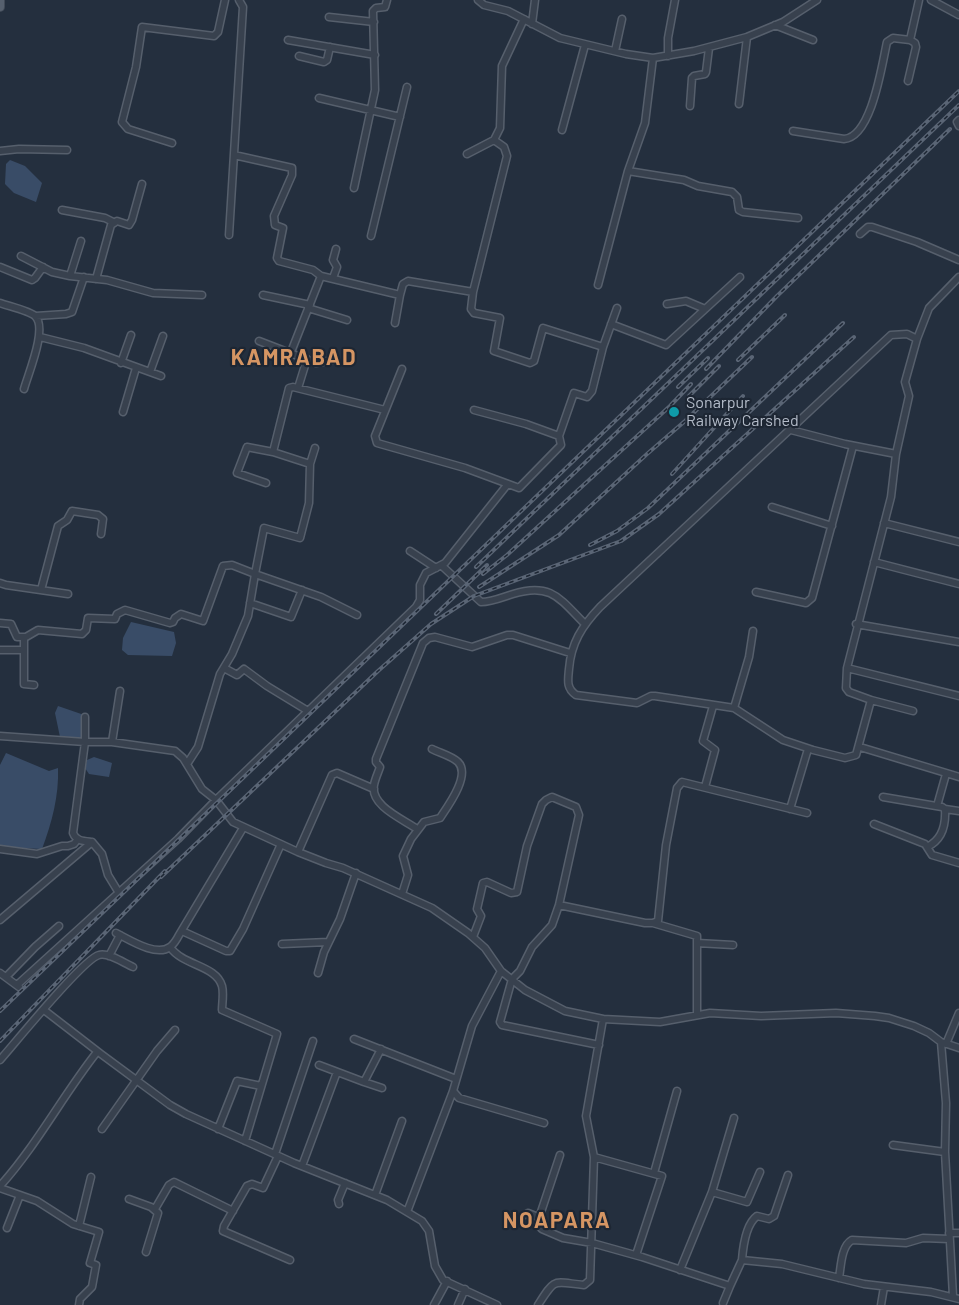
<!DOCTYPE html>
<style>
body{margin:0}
canvas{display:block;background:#242f3e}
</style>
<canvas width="959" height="1305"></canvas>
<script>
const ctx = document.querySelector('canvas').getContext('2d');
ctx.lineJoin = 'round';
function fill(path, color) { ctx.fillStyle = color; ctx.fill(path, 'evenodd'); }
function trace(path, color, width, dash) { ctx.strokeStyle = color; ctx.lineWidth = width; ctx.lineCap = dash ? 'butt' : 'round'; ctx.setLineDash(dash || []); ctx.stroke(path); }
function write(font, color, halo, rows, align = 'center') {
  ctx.font = font + ' Barlow,sans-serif'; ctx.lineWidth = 4.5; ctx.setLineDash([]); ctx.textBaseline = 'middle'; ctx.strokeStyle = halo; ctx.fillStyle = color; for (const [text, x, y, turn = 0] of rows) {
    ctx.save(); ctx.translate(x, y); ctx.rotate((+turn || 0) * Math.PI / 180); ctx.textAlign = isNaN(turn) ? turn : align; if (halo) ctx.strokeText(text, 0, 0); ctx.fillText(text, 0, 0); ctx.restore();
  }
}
fill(new Path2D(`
 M 10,160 L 25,166 L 42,183 L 36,202 L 14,193 L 5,184 L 6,164 Z
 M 131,622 L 174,632 L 176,643 L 172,656 L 128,655 L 122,650 L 123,638 Z
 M 58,706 L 87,716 L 83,739 L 60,737 L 55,713 Z
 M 6,753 L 49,771 L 58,768 C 59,796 52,822 42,849 L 0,847 L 0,765 Z
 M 94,757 L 112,763 L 109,777 L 89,774 L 85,768 L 87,760 Z`), '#394c67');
const minor = new Path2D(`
 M 478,0 L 484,5 L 508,11 L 560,38 L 626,54 L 653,58 L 694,51 L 747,37 L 783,22 L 817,0
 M 931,0 L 959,15
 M 329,17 L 374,22
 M 524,19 L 502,66 L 500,128 L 494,140 L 504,147 L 507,156 L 473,292 L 471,309 L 474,313 L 500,318 L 494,351 L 530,363 L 534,361 L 543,328 L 603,347
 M 532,24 L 535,0
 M 775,25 L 813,40
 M 288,40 L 375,55
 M 615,51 L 622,19
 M 299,56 L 324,62 L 327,60 L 330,47
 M 668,56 L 668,38 L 675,0
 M 908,81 L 916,47 L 915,43 L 910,40
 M 319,98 L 400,117
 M 739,104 L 747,37
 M 690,106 L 692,78 L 694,76 L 705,74 L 706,72 L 709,48
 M 959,120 L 957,122 L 959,126
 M 562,130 L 585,45
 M 793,131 L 844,139 C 872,137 882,64 887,42 L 893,38 L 910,40 L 919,0
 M 172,143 L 128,129 L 122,122 L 136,67 L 142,27 L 214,36 L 218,32 L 225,0
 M 0,151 L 19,149 L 67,150
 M 467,154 L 494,140
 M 234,155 L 292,168 L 292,175 L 274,216 L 275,225 L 283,228 L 277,258 L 279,261 L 313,270 L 321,276
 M 628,171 L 684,180 L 698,186 L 732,192 L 737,197 L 739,210 L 743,212 L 798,218
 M 354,188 L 375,90 L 373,11 L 376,8 L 385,7 L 387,0
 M 62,210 L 105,218 L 113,222
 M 860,234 L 868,227 L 872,227 L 917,242 L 959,260
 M 229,235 L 243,7 L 239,0
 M 371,236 L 407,87
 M 21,256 L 52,272 L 70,276 L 107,280 L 153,293 L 202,295
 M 0,267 L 32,280 L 35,278 L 43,267
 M 70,276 L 81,241
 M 333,278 L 337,267 L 333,260 L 336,249
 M 96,279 L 111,225 L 117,221 L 129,225 L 132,220 L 142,184
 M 598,285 L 628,171 L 645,123 L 653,58
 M 263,295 L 310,305
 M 400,295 L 403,284 L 408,281 L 473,292
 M 0,303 C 8,306 30,311 35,316 C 48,328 28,374 24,389
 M 667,304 L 686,301 L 705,309
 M 308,308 L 347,320
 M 36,316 L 66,314 L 72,312 L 84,277
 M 611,324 L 666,345 L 740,277
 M 40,337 L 84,348 L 161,376
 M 917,339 L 907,334 L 891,335 L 600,607 C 582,626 571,643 569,669 C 568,680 566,688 576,695 L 637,703 L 651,696 L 655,696 L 734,708 L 783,740 L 813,750 L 845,758 L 856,755 L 871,700 L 849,692 L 846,688 L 847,668 L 891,497 L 896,454 L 909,396 L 905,382 L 917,339 L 929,308 L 959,277
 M 259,341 L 316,363 L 334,360
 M 291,352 L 321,276 L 400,295 L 395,323
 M 121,363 L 131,335
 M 402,369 L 375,436 L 377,443 L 465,468 L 519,488 L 561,445 L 559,436 L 574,393 L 587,397 L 592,391 L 603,347 L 617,308
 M 150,372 L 163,336
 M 298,388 L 307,359
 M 474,410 L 526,424 L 559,436
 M 123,412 L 136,368
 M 791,430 L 845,444 L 896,454
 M 273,452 L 289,388 L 293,387 L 385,410
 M 310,464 L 315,448
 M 266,483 L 237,473 L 247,447 L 273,452 L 310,464 L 309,503 L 300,538 L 264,528 L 255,574 L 321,597 L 357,615
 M 772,507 L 832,526
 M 884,523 L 959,542
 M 410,551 L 436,568
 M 874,562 L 959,584
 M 441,565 L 481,602 C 492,602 503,597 513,594 C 551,582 560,599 585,624
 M 0,583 L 6,585 L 68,594
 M 41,590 L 58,526 L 67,520 L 72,511 L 98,515 L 103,519 L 101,534
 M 756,592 L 806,603 L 812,598 L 853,446
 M 250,603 L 291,617 L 302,590
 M 0,623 L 11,624 L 17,637 L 26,637 L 38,630 L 82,634 L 86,630 L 88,618 L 115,619 L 117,614 L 125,610 L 170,623 L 173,622 L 175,618 L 181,614 L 203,621 L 223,566 L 232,565 L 255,574 L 248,616 L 232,654 L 220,674 L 198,747 L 187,764
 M 856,624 L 959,642
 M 24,638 L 24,684 L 34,685
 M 0,650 L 24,650
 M 224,668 L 237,675 L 244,669 L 267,686 L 308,711
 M 847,668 L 959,696
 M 871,700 L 913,711
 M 734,708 L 749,657 L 753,631
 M 85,717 L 85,742 L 73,833 C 76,841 83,841 92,842 L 102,854 L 108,875 L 119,893
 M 0,736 L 85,742 L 112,742 L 175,751 L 183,758 L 202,789 L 216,800 L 233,822 L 298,852 L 326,863 L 343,868 L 432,908 L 468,933 L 485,948 L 501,971 L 525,990 L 565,1011 L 603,1019 L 586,1116 L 594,1157 L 590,1280 L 584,1285 C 552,1282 556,1277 538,1305
 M 112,742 L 120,691
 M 860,747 L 959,777
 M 705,787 L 715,750 L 703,741 L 713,706
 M 883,797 L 942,807 L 945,809 C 946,825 942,840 927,847
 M 937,806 L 946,774
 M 790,809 L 808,749
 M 945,809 L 959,811
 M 874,824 L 925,844 L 932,855 L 959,863
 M 417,829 C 403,819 370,806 374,785 C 375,779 378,773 380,767 L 376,762 L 376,759 L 423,643 L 429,638 L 435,637 L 472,647 L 507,635 L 513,635 L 570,653
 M 0,849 L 37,854 L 62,846 L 68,846 L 74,844 L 78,839
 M 298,852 L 332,775 L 337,773 L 374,789
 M 402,894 L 408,875 L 403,856 L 411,839 L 424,822 L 440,818 C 448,806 471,775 458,762 C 452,756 440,753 432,749
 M 559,905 L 645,923 L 653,923 L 658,921 L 666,845 L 677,788 L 682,782 L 807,813
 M 0,920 L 92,842
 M 653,923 L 697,936 L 697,1014
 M 182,931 L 226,951 L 230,951 L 243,929 L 281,844
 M 116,933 C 130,940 156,957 170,947 C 174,944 177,939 179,935 L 243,828
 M 473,937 L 481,916 L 477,909 L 483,883 L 487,882 L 511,893 L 517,892 L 527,846 L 542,804 L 546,800 L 552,797 L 576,807 L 579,815 L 559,905 L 552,925 L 532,947 L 520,971 L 512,979 L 500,1022 L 502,1025 L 599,1045
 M 697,943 L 733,945
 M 282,944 L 328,942
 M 170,947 C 183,966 216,965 222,986 C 224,993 222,1004 222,1010 L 277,1034 L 245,1141
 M 109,956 L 120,935
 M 501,971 L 472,1026 L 453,1091 L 459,1098 L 544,1123
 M 0,973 L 19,987
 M 318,973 L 324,952 L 340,919 L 356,873
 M 6,977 L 35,947 L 59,926
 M 17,985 L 178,839 L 216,800 L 416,607 L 420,600 L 420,585 L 426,573 L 445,563 L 507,485
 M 44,1010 L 101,1054 L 170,1105 L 186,1114 L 294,1163 L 387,1200 L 422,1221 L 429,1231 L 435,1266 L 443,1280 L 497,1305
 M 603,1019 L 660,1022 L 710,1013 L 761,1016 L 836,1013 L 875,1016 L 889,1018 L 914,1026 L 929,1033 L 941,1042 L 959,1048
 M 354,1039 L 456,1079
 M 941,1042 L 946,1103 L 945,1152 L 953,1296
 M 946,1044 L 959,1013
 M 0,1060 C 15,1043 83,959 99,955 C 108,952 124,963 133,967
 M 319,1065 L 364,1082 L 381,1049
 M 364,1082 L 382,1088
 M 102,1129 L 157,1051 L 175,1030
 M 218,1129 L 237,1081 L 261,1086
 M 893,1145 L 945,1152
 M 275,1154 L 313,1041
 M 560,1155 L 537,1224 L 542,1229 L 563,1238 L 592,1243 L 642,1257 L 730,1286 L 742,1260 L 782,1264 L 864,1284 L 931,1292 L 959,1299
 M 278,1156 L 263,1188 L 252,1184 L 247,1186 L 224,1226 L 223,1231 L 290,1260
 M 594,1157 L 662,1176 L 636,1255
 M 302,1166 L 337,1072
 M 654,1173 L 677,1091
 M 0,1186 C 37,1145 63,1095 97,1052
 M 0,1188 L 37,1201 L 73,1224 L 99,1232 L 90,1263 L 96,1265 L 92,1287 L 80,1299 L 79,1305
 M 712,1192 L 747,1202 L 760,1172
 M 375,1195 L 402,1121
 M 129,1199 L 151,1207 L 158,1213 L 146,1252
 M 339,1204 L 338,1200 L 345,1183
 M 155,1209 L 169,1185 L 174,1182 L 233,1211
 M 407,1212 L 453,1091
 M 525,1215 L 528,1213 L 538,1217
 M 79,1226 L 91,1177
 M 7,1228 L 20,1195
 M 949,1233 L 959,1233
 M 742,1260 C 743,1247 746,1224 757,1216 L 769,1219 L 774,1216 L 788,1175
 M 680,1270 L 712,1192 L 734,1118
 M 839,1278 C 841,1267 841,1246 852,1240 L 906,1243 L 923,1238 L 949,1239
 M 723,1303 L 730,1286
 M 434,1305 L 447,1281
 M 458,1305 L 465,1289
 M 881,1305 L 884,1287`);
const major = new Path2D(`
 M 0,7 L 0,0`);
trace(minor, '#565f6c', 9);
trace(major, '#414a57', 10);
trace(minor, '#38414e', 6);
trace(major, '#56606e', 8);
const rail = new Path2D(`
 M 738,360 L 785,315
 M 706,369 L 777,296 L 950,129
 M 678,387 L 708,358
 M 689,396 L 719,366
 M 672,474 L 743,396
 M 590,545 L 617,531 L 648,508 L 843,323
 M 476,567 L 959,105
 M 483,574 L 507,555 L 670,406 L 691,384
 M 479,587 L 559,535 L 647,454 L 685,421 L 752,357
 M 436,614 L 487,565
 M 161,877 L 378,671 L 431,624 L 474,596 L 621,541 L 659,514 L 854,337
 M 0,1011 L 959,91
 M 0,1041 L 165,871`);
trace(rail, '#5a6575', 4);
trace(rail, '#1d2633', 1.5, [4.5]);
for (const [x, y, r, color] of [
 [674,412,6,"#0f9aa8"]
]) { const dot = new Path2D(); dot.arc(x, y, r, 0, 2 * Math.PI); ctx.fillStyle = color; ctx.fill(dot); trace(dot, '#1d2633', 2); }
write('16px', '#b4bcc9', '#1d2633', [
 ["Sonarpur",686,403],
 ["Railway Carshed",686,421]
], 'left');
ctx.letterSpacing = '1.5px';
write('bold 22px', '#d59563', '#1d2633', [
 ["KAMRABAD",294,358],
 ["NOAPARA",557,1221]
]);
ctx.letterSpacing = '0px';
</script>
